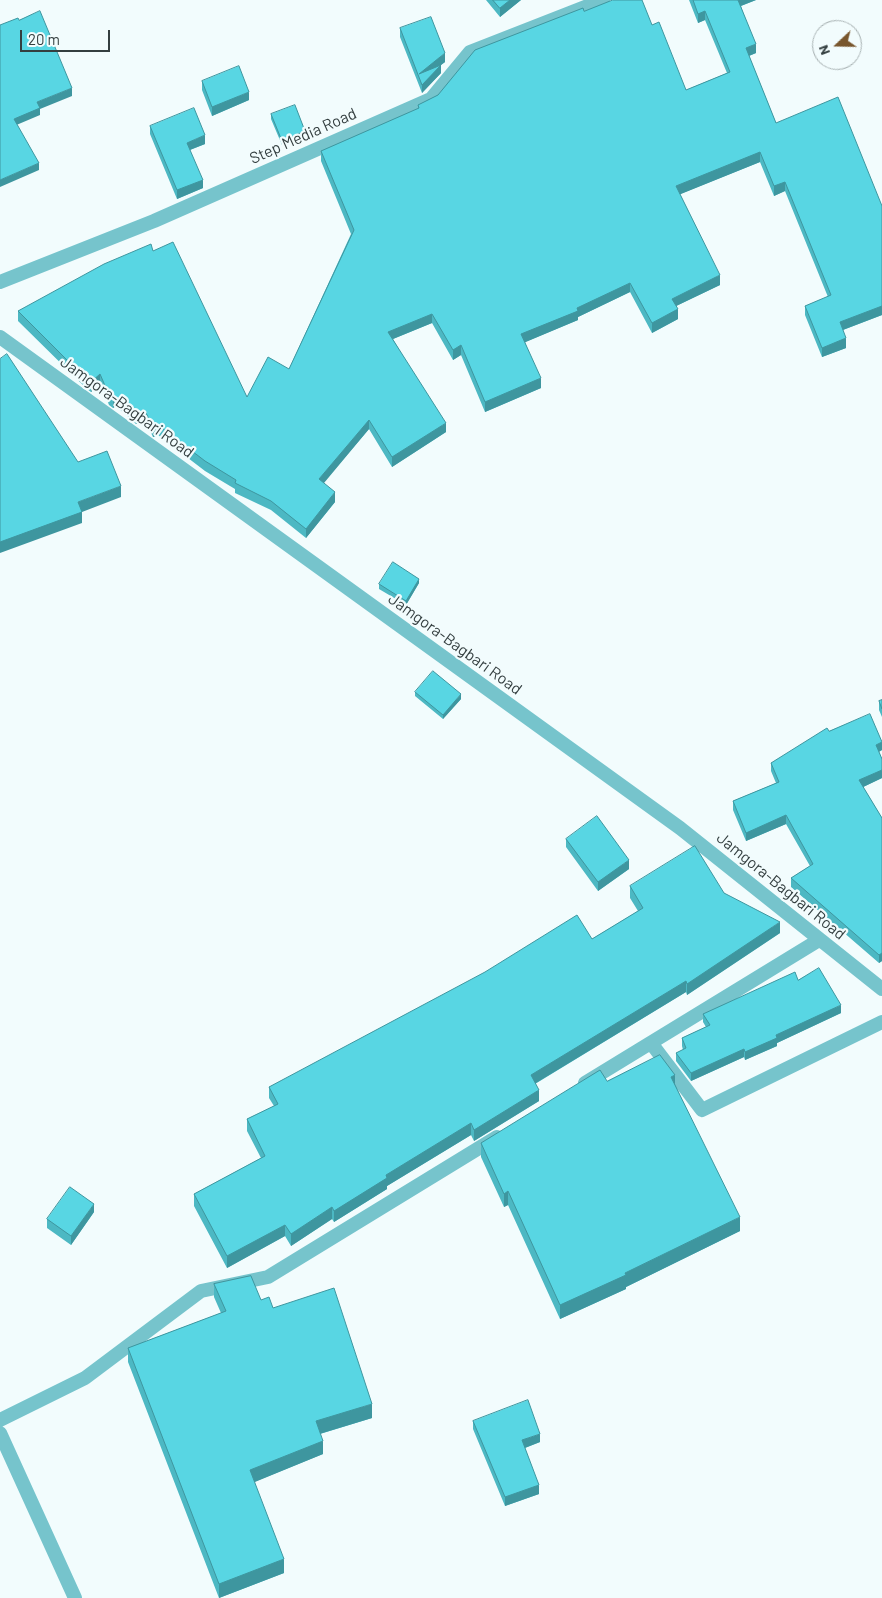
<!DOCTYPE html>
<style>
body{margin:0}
#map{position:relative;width:882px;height:1598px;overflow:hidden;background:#f2fcfd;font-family:Barlow,sans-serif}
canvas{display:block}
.north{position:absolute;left:812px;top:20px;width:50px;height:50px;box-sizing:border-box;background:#f2fcfd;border:1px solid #a6b0b1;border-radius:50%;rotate:249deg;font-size:14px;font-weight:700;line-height:20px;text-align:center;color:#343f40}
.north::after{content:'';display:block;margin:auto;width:18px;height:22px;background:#78562d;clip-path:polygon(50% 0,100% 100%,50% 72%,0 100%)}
.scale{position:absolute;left:20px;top:30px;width:90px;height:22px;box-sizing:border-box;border:2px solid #343f40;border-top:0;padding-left:6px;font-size:15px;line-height:18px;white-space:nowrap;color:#343f40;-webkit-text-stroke:4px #f2fcfd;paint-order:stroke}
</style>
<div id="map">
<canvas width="882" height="1598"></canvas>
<div class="north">N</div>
<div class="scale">20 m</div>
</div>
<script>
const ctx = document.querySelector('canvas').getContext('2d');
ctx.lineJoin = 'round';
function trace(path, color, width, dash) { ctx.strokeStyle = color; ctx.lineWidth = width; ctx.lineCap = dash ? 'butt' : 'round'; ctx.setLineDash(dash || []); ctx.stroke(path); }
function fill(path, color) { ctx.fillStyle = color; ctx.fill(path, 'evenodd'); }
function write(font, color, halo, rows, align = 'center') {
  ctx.font = font + ' Barlow,sans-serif'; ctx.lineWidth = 4.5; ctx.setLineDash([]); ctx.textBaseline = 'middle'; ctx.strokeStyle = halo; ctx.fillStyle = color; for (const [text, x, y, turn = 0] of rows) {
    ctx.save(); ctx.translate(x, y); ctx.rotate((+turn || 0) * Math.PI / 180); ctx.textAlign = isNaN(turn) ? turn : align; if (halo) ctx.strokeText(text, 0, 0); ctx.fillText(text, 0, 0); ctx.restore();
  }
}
trace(new Path2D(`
 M 0,282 L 154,221 L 431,99 L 470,52 L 603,0
 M 0,337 L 680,828 L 882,989
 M 651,1043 L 702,1110 L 882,1022
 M 585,1083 L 819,940
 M 0,1420 L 85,1378 L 201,1291 L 268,1277 L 497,1137
 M 0,1433 L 75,1598`), '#76c4cc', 14);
fill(new Path2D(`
 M 486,0 L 521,0 L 500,17 Z
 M 689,0 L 756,0 L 741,6 L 756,53 L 749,56 L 776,123 L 882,206 L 882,315 L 843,330 L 846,348 L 822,357 L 805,315 L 805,306 L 828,297 L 785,191 L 774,196 L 760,162 L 680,194 L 720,285 L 676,306 L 678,319 L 652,333 L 630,292 L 578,317 L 578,320 L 525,342 L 541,388 L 485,412 L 461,355 L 453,360 L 432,323 L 393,339 L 446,432 L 392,467 L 369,429 L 323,483 L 335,502 L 306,538 L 271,510 L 235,493 L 235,489 L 205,471 L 158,435 L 153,437 L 145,420 L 136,424 L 116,406 L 113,408 L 109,405 L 100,383 L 91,392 L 87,389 L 18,321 L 18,311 L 153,251 L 247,397 L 289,369 L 351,234 L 321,161 L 321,151 L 418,109 L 418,105 L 438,95 L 584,11 L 652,25 L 686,90 L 727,73 L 705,20 L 698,23 Z
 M 400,28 L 445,62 L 441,65 L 441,73 L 422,93 L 400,37 Z
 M 202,81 L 249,100 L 212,116 L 202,90 Z
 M 271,114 L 305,136 L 282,145 L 271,119 Z
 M 150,126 L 205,144 L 190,150 L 203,188 L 177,199 L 150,134 Z
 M 419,583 L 406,605 L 379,589 L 379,584 Z
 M 415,692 L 461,699 L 443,719 L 415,696 Z
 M 882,700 L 882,717 L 879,710 L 879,701 Z
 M 829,731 L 882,742 L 882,750 L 879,752 L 882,759 L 882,778 L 863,787 L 882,818 L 882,961 L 879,963 L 791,887 L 791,878 L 810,866 L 786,824 L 746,841 L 733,810 L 733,801 L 776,783 L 771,771 L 771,763 Z
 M 566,839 L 629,869 L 598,891 L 566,847 Z
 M 630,886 L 724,893 L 780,933 L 687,995 L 686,992 L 535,1084 L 539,1101 L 474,1141 L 471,1135 L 387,1186 L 387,1189 L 334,1222 L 332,1219 L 291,1246 L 285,1236 L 227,1268 L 194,1206 L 194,1194 L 261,1158 L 247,1131 L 247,1119 L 274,1106 L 269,1098 L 269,1087 L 592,939 L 638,911 L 630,898 Z
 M 798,980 L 841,1013 L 777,1043 L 777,1046 L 745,1060 L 744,1057 L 691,1081 L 676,1061 L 676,1053 L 683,1050 L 682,1046 L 682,1038 L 706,1027 L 703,1022 L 703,1014 Z
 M 607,1081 L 675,1084 L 740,1231 L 626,1287 L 626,1289 L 560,1319 L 508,1205 L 504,1207 L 481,1157 L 481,1143 Z
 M 94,1212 L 71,1245 L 47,1228 L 47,1219 Z
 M 214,1284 L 261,1300 L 273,1308 L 372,1418 L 320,1434 L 323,1454 L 254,1482 L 284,1573 L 219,1598 L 128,1362 L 128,1348 L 221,1313 L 214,1297 Z
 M 473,1421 L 540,1442 L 525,1448 L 539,1494 L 505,1506 L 473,1429 Z`), '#4cb8c3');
fill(new Path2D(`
 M 510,0 L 521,0 L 500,17 L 500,8 Z
 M 738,0 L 756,0 L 738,7 Z
 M 705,11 L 705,20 L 698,23 L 698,14 Z
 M 756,44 L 756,53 L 746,57 L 746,48 Z
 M 445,53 L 445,62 L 441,65 L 441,73 L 422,93 L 422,85 L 419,74 Z
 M 72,88 L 72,96 L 40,109 L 40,115 L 14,126 L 14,119 L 37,102 Z
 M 249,92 L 249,100 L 212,116 L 212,107 Z
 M 305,131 L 305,136 L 282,145 L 282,141 Z
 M 205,135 L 205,144 L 187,151 L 187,143 Z
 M 760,152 L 760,162 L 676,196 L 676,186 Z
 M 39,163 L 39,170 L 0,187 L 0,180 Z
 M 203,180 L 203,188 L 177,199 L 177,190 Z
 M 785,182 L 785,191 L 774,196 L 774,186 Z
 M 720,275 L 720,285 L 672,308 L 672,299 Z
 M 630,283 L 630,292 L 578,317 L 578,320 L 521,344 L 521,334 Z
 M 882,306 L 882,315 L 840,331 L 840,322 Z
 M 678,309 L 678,319 L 652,333 L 652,323 Z
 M 432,314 L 432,323 L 388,341 L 388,332 Z
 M 846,338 L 846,348 L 822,357 L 822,348 Z
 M 461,345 L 461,355 L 453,360 L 453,350 Z
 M 100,374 L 100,383 L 91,392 L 91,382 Z
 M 541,378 L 541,388 L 485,412 L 485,402 Z
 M 116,397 L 116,406 L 113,408 L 113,398 Z
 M 145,411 L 145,420 L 136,424 L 136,415 Z
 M 369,420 L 369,429 L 319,489 L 319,479 Z
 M 446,423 L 446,432 L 392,467 L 392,457 Z
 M 158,425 L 158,435 L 153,437 L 153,427 Z
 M 121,486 L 121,497 L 82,512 L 82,523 L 0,553 L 0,542 L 78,502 Z
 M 335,492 L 335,502 L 306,538 L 306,529 Z
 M 419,579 L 419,583 L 406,605 L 406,601 Z
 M 461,694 L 461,699 L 443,719 L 443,715 Z
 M 882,742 L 882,750 L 876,753 L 876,745 Z
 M 882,770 L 882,778 L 859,789 L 859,780 Z
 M 786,815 L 786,824 L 746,841 L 746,833 Z
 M 629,860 L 629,869 L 598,891 L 598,882 Z
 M 780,922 L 780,933 L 687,995 L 687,984 Z
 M 882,953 L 882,961 L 879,963 L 879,955 Z
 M 686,981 L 686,992 L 531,1086 L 531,1075 Z
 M 841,1005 L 841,1013 L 777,1043 L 777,1046 L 745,1060 L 745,1052 L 776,1035 Z
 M 744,1049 L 744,1057 L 691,1081 L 691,1073 Z
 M 675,1075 L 675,1089 L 671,1077 Z
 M 539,1090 L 539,1101 L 474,1141 L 474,1130 Z
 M 471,1123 L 471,1135 L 387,1186 L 387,1189 L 334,1222 L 334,1211 L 386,1175 Z
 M 508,1191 L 508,1205 L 504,1207 L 504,1194 Z
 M 94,1204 L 94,1212 L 71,1245 L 71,1236 Z
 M 332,1207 L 332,1219 L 291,1246 L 291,1234 Z
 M 740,1217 L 740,1231 L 626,1287 L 626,1289 L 560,1319 L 560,1305 Z
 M 285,1225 L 285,1236 L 227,1268 L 227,1256 Z
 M 372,1404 L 372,1418 L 316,1435 L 316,1421 Z
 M 540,1434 L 540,1442 L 522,1449 L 522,1440 Z
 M 323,1441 L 323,1454 L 250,1484 L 250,1470 Z
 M 539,1485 L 539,1494 L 505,1506 L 505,1497 Z
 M 284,1559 L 284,1573 L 219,1598 L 219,1584 Z`), '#3e969f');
const building = new Path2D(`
 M 493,0 L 510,0 L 500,8 Z
 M 613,0 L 642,0 L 652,25 L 659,22 L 686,90 L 730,72 L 705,11 L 698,14 L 693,0 L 738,0 L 756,44 L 746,48 L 776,123 L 838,97 L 882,206 L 882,306 L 840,322 L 846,338 L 822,348 L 805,306 L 831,295 L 785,182 L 774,186 L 760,152 L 676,186 L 720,275 L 672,299 L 678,309 L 652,323 L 630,283 L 577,308 L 578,311 L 521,334 L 541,378 L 485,402 L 461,345 L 453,350 L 432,314 L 388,332 L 446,423 L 392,457 L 369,420 L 319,479 L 335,492 L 306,529 L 271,501 L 235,483 L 236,480 L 205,461 L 158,425 L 153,427 L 145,411 L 136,415 L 116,397 L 113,398 L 109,395 L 100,374 L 91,382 L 87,380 L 18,311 L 104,264 L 151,244 L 153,251 L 173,242 L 247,397 L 268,357 L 289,369 L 354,230 L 321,151 L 419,108 L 418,105 L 438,95 L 475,50 L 583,8 L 584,11 Z
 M 40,11 L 72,88 L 37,102 L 40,108 L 14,119 L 39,163 L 0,180 L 0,25 L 18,18 L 19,20 Z
 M 431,17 L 445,53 L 419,74 L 441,65 L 422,85 L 400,28 Z
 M 239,66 L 249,92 L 212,107 L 202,81 Z
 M 295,105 L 305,131 L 282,141 L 271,114 Z
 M 194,108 L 205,135 L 187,143 L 203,180 L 177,190 L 150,126 Z
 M 7,354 L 78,462 L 107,451 L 121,486 L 78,502 L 82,512 L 0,542 L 0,359 Z
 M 393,562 L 419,579 L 406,601 L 379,584 Z
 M 433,671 L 461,694 L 443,715 L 415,692 Z
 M 882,700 L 882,709 L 879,701 Z
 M 870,714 L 882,742 L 876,745 L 882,759 L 882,770 L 859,780 L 882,818 L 882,953 L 879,955 L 791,878 L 813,864 L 786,815 L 746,833 L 733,801 L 779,782 L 771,763 L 827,728 L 829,731 Z
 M 597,816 L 629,860 L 598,882 L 566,839 Z
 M 695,846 L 724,893 L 780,922 L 687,984 L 686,981 L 531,1075 L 539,1090 L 474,1130 L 471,1123 L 386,1175 L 387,1178 L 334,1211 L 332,1207 L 291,1234 L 285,1225 L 227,1256 L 194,1194 L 265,1156 L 247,1119 L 278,1104 L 269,1087 L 485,972 L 577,915 L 592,939 L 643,908 L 630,886 Z
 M 819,968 L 841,1005 L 776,1035 L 777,1038 L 745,1052 L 744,1049 L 691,1073 L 676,1053 L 686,1048 L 682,1038 L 710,1025 L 703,1014 L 795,972 L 798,980 Z
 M 660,1055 L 675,1075 L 671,1077 L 740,1217 L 625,1273 L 626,1275 L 560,1305 L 508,1191 L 504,1194 L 481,1143 L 600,1070 L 607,1081 Z
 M 70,1187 L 94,1204 L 71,1236 L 47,1219 Z
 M 251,1276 L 261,1300 L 269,1297 L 273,1308 L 334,1288 L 372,1404 L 316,1421 L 323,1441 L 250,1470 L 284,1559 L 219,1584 L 128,1348 L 226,1311 L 214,1284 Z
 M 528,1400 L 540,1434 L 522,1440 L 539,1485 L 505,1497 L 473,1421 Z`);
fill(building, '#58d6e3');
trace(building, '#3e969f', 1);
write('16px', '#343f40', '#f2fcfd', [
 ["Step Media Road",303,136,-24],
 ["Jamgora-Bagbari Road",127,407,36],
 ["Jamgora-Bagbari Road",455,644,36],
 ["Jamgora-Bagbari Road",781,886,39]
]);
</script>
